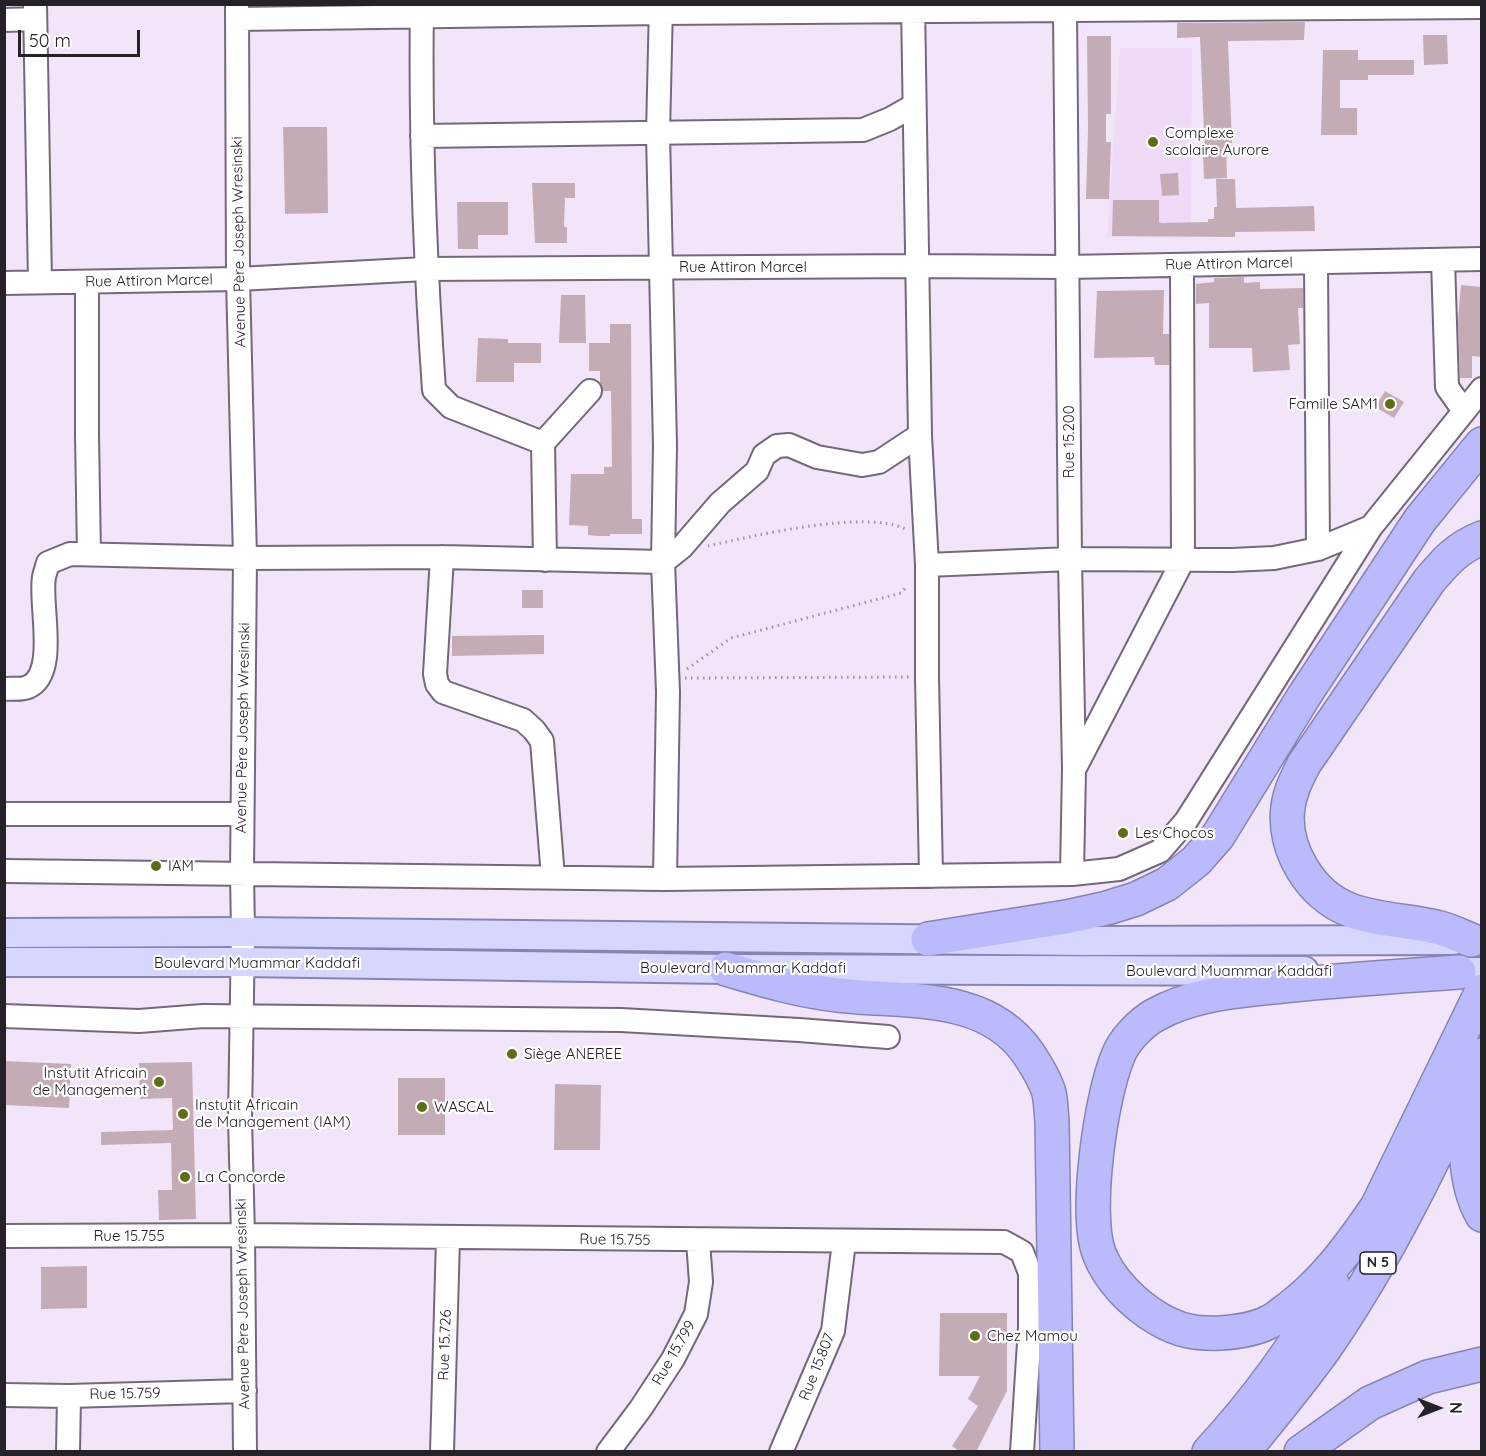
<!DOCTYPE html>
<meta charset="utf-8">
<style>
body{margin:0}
#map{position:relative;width:1486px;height:1456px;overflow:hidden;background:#f3e5f9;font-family:Quicksand,sans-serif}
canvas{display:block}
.frame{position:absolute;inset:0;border:6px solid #262028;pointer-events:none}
.north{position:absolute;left:1408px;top:1378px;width:60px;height:60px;-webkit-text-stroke:4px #fff;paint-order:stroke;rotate:90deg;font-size:16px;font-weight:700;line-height:24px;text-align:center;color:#262028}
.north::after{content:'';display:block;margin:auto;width:21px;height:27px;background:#262028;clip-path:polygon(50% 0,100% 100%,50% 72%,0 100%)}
.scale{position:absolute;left:18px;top:30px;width:122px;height:27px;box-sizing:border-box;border:3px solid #262028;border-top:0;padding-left:8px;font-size:18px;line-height:21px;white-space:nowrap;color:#262028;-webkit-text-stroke:4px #fff;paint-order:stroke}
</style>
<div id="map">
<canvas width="1486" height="1456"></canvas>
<div class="frame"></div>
<div class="north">N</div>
<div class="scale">50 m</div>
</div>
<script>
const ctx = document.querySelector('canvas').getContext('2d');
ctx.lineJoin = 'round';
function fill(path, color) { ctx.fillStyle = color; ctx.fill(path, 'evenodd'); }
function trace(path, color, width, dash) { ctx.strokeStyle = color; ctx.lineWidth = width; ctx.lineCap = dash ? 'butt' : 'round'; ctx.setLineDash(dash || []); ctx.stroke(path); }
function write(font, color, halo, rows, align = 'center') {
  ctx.font = font + ' Quicksand,sans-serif'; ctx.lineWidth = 4.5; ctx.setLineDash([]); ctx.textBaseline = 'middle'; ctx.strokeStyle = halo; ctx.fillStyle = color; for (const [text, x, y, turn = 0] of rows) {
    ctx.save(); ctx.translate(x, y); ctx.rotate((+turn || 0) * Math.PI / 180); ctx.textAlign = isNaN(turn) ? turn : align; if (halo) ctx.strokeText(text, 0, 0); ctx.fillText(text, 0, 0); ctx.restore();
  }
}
fill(new Path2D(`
 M 1120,48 L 1192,48 L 1191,238 L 1107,237 Z`), '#efdbf6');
fill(new Path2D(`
 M 1305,22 L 1304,40 L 1228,41 L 1232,143 L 1226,143 L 1227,178 L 1204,179 L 1203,155 L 1205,155 L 1200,37 L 1177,38 L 1177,23 Z
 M 1423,35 L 1447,35 L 1448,64 L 1424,65 Z
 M 1087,36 L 1111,36 L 1111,114 L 1106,114 L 1106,142 L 1111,142 L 1109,199 L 1086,199 L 1088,129 Z
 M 1323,50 L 1358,50 L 1358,60 L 1414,60 L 1414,75 L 1368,75 L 1368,80 L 1340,80 L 1340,108 L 1357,108 L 1357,135 L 1321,135 Z
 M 283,127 L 327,127 L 328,213 L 285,214 Z
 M 1178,173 L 1179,195 L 1162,196 L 1160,174 Z
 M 1216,179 L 1235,179 L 1236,208 L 1314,206 L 1315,231 L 1235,232 L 1235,237 L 1112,236 L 1113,200 L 1159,200 L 1159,222 L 1162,223 L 1208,222 L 1208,219 L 1214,219 L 1214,207 L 1217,207 Z
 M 532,183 L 575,183 L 575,198 L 565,198 L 564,227 L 567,227 L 567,243 L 535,243 Z
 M 457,202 L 508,202 L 508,235 L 478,235 L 478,249 L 458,249 Z
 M 1244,277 L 1244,283 L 1260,282 L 1260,289 L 1303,288 L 1303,308 L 1298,308 L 1300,344 L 1288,345 L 1290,370 L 1253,372 L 1252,348 L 1209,348 L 1209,303 L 1196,304 L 1196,284 L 1214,282 L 1214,278 Z
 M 1461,285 L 1482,287 L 1482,357 L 1472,356 L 1472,378 L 1460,378 L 1458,320 Z
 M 1164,290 L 1163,334 L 1169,334 L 1169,365 L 1155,365 L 1154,357 L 1094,358 L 1097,291 Z
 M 561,295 L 585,295 L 586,343 L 559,343 Z
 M 610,324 L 631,324 L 632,519 L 642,519 L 642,534 L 610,534 L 610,536 L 598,536 L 588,535 L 588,526 L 569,525 L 571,474 L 604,474 L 604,467 L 612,467 L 611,391 L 603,391 L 600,382 L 600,371 L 589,371 L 589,343 L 610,343 Z
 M 478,338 L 508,339 L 508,343 L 541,343 L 541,363 L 514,363 L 514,382 L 476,382 Z
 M 1385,391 L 1404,402 L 1394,418 L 1375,407 Z
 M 522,590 L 543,590 L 543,608 L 522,608 Z
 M 544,635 L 544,654 L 452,656 L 452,636 Z
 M 4,1061 L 71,1064 L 69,1108 L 4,1105 Z
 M 192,1062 L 196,1219 L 159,1220 L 158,1190 L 172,1190 L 171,1143 L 101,1145 L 101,1132 L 173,1130 L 172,1098 L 140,1099 L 139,1063 Z
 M 398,1078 L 445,1078 L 445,1135 L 398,1135 Z
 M 555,1084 L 601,1085 L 600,1150 L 554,1150 Z
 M 87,1266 L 87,1308 L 41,1309 L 41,1267 Z
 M 940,1313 L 1007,1313 L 1007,1391 L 976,1452 L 960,1452 L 952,1446 L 978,1406 L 968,1399 L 980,1376 L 939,1376 Z`), '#c4acb7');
const minor = new Path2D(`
 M 35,4 L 40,282
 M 237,4 L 238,279 L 245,558 L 242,873 L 243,932 L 240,1119 L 243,1235 L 245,1452
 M 422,4 C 420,133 425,261 434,390 L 451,407 L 543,443 L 590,391
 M 661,4 L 658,134 L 665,445 L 663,562 L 668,692 L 665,879
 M 913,4 L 920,435 L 927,565 L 927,677 L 931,876
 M 1065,10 L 1070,559 L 1074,769 L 1072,874
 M 237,19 L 661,13 L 1482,7
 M 4,20 L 35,19
 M 422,136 L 863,130 L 890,119 L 913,106
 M 1443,260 L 1447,387 L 1464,411
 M 1316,263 L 1318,549
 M 87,282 L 87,435 L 89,554
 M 4,283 L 238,279 L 425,269 L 918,266 L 1067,267 L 1482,259
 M 543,443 L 545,560
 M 442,557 L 435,674 L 437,684 L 443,692 L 523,720 L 534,730 L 542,741 L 553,877
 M 927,565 L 1070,559 L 1232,560 L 1274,558 L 1318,549 L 1371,527
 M 4,689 C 11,688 22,690 28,687 C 59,674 39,603 44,577 C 45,572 47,567 48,563 L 70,554 L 245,558 L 442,557 L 663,562 L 682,547 L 720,503 L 757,471 L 764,455 L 777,446 L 789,445 L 817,457 L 862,465 L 879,462 L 920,435
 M 1076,766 L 1183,560 L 1182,265
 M 4,814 L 242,814
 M 4,871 L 665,879 L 1072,874 L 1119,869 L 1160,851 L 1186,821 L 1371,527 L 1482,389
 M 4,1016 L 139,1021 L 203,1016 L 621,1020 L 799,1030 L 888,1037
 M 4,1236 L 243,1235 L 1004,1242 L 1022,1252 L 1030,1273 L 1030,1327 L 1022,1452
 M 4,1395 L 69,1396 L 245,1391
 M 68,1452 L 69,1396
 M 442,1452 L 448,1238
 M 608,1452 L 641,1408 L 673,1359 L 696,1314 L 701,1282 L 698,1241
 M 781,1452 L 833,1331 L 844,1242`);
const major = new Path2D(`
 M 4,933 L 243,932 L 1083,941 L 1454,940
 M 4,962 L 242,962 L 726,969 L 1304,971
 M 1438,972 L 1482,972`);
const highway = new Path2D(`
 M 928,939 L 1066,917 L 1107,908 L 1136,899 L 1167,884 L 1196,861 L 1218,836 L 1304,696 L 1420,520 L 1482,444
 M 1471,940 C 1461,936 1451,931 1440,928 C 1410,920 1379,921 1350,910 C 1311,896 1282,848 1288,807 C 1290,791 1297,778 1304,764 L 1429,581 C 1445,562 1458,547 1482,538
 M 726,969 C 763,980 800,991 838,995 C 903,1003 985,991 1028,1053 C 1036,1065 1045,1079 1049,1093 C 1051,1102 1051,1112 1052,1121 L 1057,1452
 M 1470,1096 C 1463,1131 1464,1184 1482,1215
 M 1377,1207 C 1351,1245 1325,1281 1288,1309 C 1282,1313 1276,1319 1269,1322 C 1254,1330 1236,1332 1220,1333 C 1195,1334 1179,1331 1157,1318 C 1134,1304 1109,1280 1099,1253 C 1084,1213 1101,1096 1118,1056 C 1124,1040 1141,1023 1155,1015 C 1194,993 1239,991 1282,986 C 1341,980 1400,976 1459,972
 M 1366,1226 L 1377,1207 L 1482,991
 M 1209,1452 C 1256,1401 1298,1343 1332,1283
 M 1243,1452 C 1271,1418 1300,1383 1325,1348 C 1388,1257 1436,1156 1482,1055
 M 1301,1452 L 1370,1403 L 1428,1377 L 1482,1364`);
trace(minor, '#75687a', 26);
trace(major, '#8784b2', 32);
trace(highway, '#8784b2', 36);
trace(new Path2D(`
 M 708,546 C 753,536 866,509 905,529
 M 687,669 L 731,638 L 901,593 L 907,586
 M 685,678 L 910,677`), '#9e93a2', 3, [1.5, 4.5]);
trace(minor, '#fff', 22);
trace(major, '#d6d6fe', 28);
trace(highway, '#bbbafd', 33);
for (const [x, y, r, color] of [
 [1153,142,6,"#606d16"],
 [1390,404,6,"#606d16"],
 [1123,833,6,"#606d16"],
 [156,866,6,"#606d16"],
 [512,1054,6,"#606d16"],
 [159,1082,6,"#606d16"],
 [422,1107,6,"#606d16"],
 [183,1114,6,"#606d16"],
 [185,1177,6,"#606d16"],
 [975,1336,6,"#606d16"]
]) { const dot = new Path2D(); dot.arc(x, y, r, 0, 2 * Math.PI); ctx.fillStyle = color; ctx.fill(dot); trace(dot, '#fff', 2); }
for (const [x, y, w] of [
 [1378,1263,36]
]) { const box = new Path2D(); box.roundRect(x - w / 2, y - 11, w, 22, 4.5); ctx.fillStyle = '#fff'; ctx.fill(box); trace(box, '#262028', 1.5); }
write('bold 14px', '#262028', null, [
 ["N 5",1378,1263]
]);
write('15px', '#262028', '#fff', [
 ["Complexe",1165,133],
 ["scolaire Aurore",1165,150],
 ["Famille SAM1",1378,404,"right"],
 ["Les Chocos",1135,833],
 ["IAM",168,866],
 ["Siège ANEREE",524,1054],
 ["Instutit Africain",147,1073,"right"],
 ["de Management",147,1090,"right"],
 ["Instutit Africain",195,1105],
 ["de Management (IAM)",195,1122],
 ["WASCAL",434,1107],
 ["La Concorde",197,1177],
 ["Chez Mamou",987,1336]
], 'left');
write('15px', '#262028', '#fff', [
 ["Avenue Père Joseph Wresinski",239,242,-91],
 ["Rue Attiron Marcel",1229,264,-1],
 ["Rue Attiron Marcel",743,267],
 ["Rue Attiron Marcel",149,281,-1],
 ["Rue 15.200",1069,442,-90],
 ["Avenue Père Joseph Wresinski",243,728,-89],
 ["Boulevard Muammar Kaddafi",257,963],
 ["Boulevard Muammar Kaddafi",743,968],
 ["Boulevard Muammar Kaddafi",1229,971],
 ["Rue 15.755",129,1236],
 ["Rue 15.755",615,1240,1],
 ["Avenue Père Joseph Wresinski",243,1304,-91],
 ["Rue 15.726",445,1345,-88],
 ["Rue 15.799",674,1353,-60],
 ["Rue 15.807",817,1367,-68],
 ["Rue 15.759",125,1394,-1]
]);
</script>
